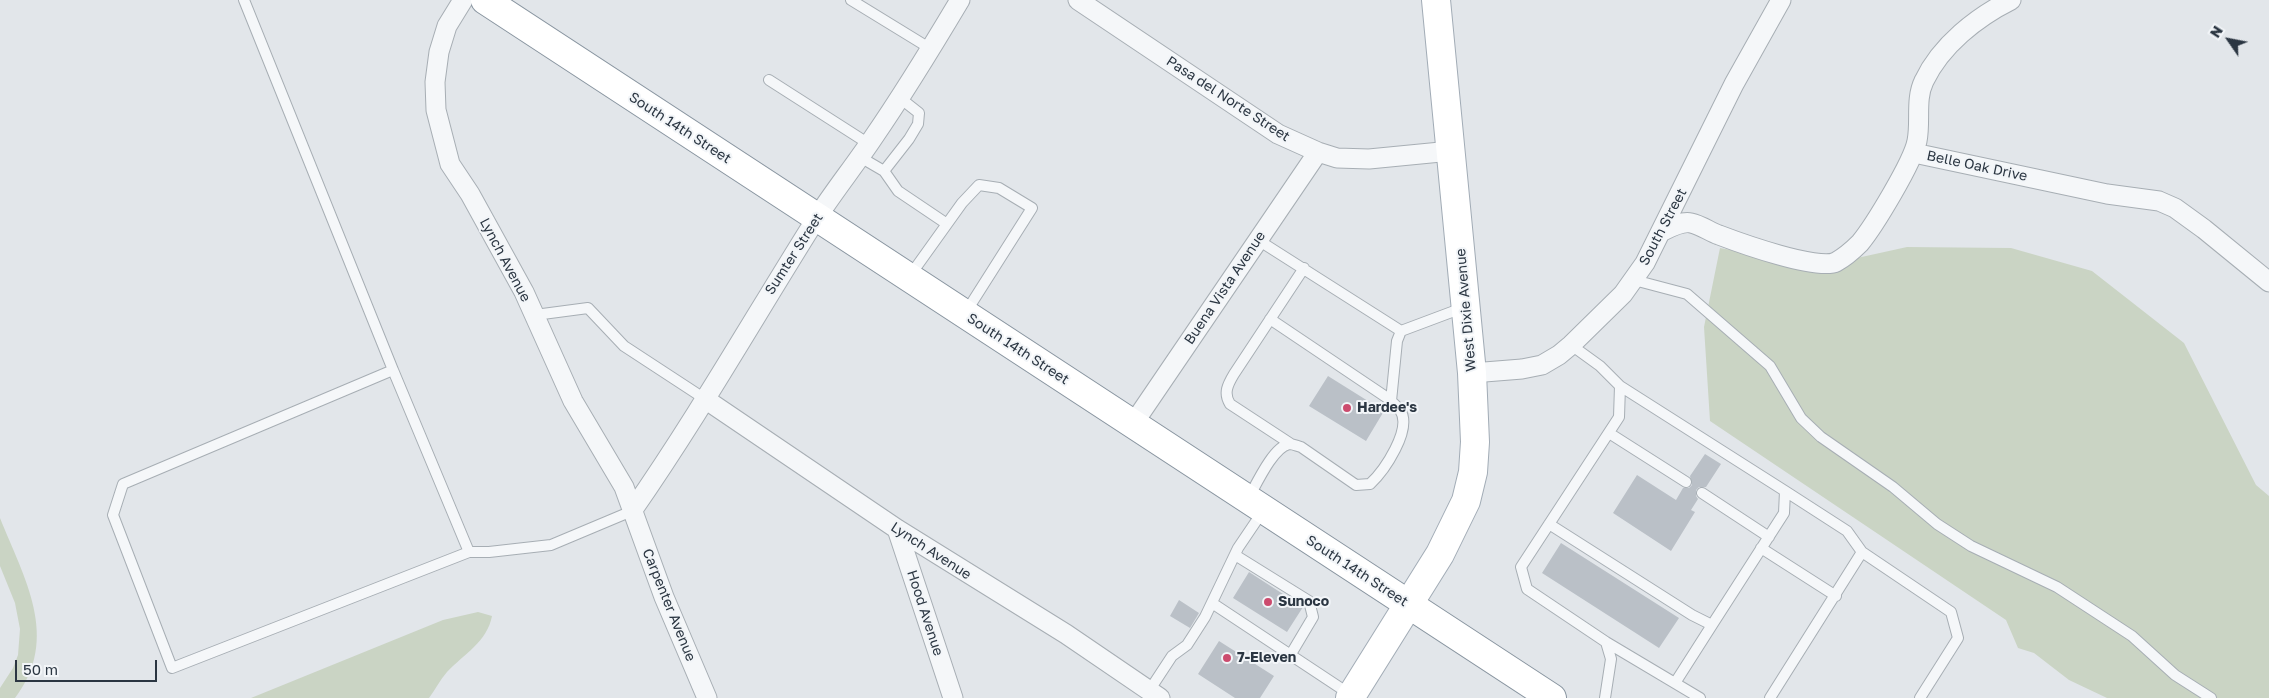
<!DOCTYPE html>
<style>
body{margin:0}
#map{position:relative;width:2269px;height:698px;overflow:hidden;background:#e2e6ea;font-family:"Golos Text",sans-serif}
canvas{display:block}
.north{position:absolute;left:2204px;top:15px;width:50px;height:50px;-webkit-text-stroke:4px #f2f5f8;paint-order:stroke;rotate:303deg;font-size:14px;font-weight:700;line-height:20px;text-align:center;color:#2b3642}
.north::after{content:'';display:block;margin:auto;width:18px;height:22px;background:#2b3642;clip-path:polygon(50% 0,100% 100%,50% 72%,0 100%)}
.scale{position:absolute;left:15px;top:660px;width:142px;height:22px;box-sizing:border-box;border:2px solid #2b3642;border-top:0;padding-left:6px;font-size:15px;line-height:18px;white-space:nowrap;color:#2b3642;-webkit-text-stroke:4px #f2f5f8;paint-order:stroke}
</style>
<div id="map">
<canvas width="2269" height="698"></canvas>
<div class="north">N</div>
<div class="scale">50 m</div>
</div>
<script>
const ctx = document.querySelector('canvas').getContext('2d');
ctx.lineJoin = 'round';
function fill(path, color) { ctx.fillStyle = color; ctx.fill(path, 'evenodd'); }
function trace(path, color, width, dash) { ctx.strokeStyle = color; ctx.lineWidth = width; ctx.lineCap = dash ? 'butt' : 'round'; ctx.setLineDash(dash || []); ctx.stroke(path); }
function write(font, color, halo, rows, align = 'center') {
  ctx.font = font + ' "Golos Text",sans-serif'; ctx.lineWidth = 4; ctx.setLineDash([]); ctx.textBaseline = 'middle'; ctx.strokeStyle = halo; ctx.fillStyle = color; for (const [text, x, y, turn = 0] of rows) {
    ctx.save(); ctx.translate(x, y); ctx.rotate((+turn || 0) * Math.PI / 180); ctx.textAlign = isNaN(turn) ? turn : align; if (halo) ctx.strokeText(text, 0, 0); ctx.fillText(text, 0, 0); ctx.restore();
  }
}
fill(new Path2D(`
 M 1907,247 L 2011,248 L 2092,271 L 2184,343 L 2256,485 L 2269,496 L 2269,698 L 2107,698 L 2069,680 L 2034,653 L 2018,648 L 2006,620 L 1710,421 L 1704,327 L 1720,248 L 1793,261 L 1857,258 Z
 M 0,518 C 24,578 61,638 15,698 L 0,698 L 0,688 L 13,668 L 18,655 L 20,629 L 15,603 L 0,566 Z
 M 478,612 L 492,616 C 487,642 464,654 447,672 C 440,680 435,690 429,698 L 251,698 L 443,620 Z`), '#cad4c4');
fill(new Path2D(`
 M 1328,376 L 1384,411 L 1366,441 L 1309,406 Z
 M 1705,454 L 1721,464 L 1706,487 L 1699,487 L 1696,490 L 1696,496 L 1698,499 L 1691,510 L 1695,512 L 1671,551 L 1613,513 L 1637,475 L 1676,500 L 1683,488 L 1689,488 L 1692,485 L 1690,476 Z
 M 1561,543 L 1679,618 L 1659,648 L 1542,573 Z
 M 1249,572 L 1303,607 L 1287,632 L 1233,598 Z
 M 1179,600 L 1199,613 L 1190,628 L 1170,616 Z
 M 1219,641 L 1274,676 L 1260,698 L 1235,698 L 1198,674 Z`), '#bac0c7');
const lane = new Path2D(`
 M 244,0 L 393,370 L 123,484 L 113,515 L 172,668 L 469,552 L 489,552 L 551,545 L 632,511
 M 851,0 L 931,49
 M 769,80 L 869,144
 M 860,157 L 884,171 L 898,191 L 947,224
 M 884,171 L 909,139 L 918,124 L 919,113 L 900,98
 M 1258,240 L 1401,331
 M 909,277 L 962,203 L 979,185 L 999,188 L 1032,208 L 966,312
 M 1634,280 L 1687,294 L 1770,366 L 1801,418 L 1821,437 L 1893,487 L 1937,524 L 1971,546 L 2057,587 L 2132,636 L 2175,675 L 2211,698
 M 535,315 L 588,308 L 624,346 L 705,399
 M 1571,345 L 1600,366 L 1620,386 L 1619,417 L 1521,567 L 1527,589 L 1606,642 L 1700,698
 M 393,370 L 469,552
 M 1620,386 L 1785,491 L 1784,513 L 1712,625
 M 1391,401 L 1397,341 L 1401,331 L 1465,307
 M 1609,433 L 1686,482
 M 1291,444 L 1230,404 C 1223,393 1228,384 1234,374 L 1304,268
 M 1785,491 L 1847,531 L 1862,552
 M 1702,493 L 1769,537
 M 1248,499 C 1256,485 1273,447 1289,444 C 1293,444 1297,446 1301,447 L 1356,485 L 1370,484 C 1384,471 1413,429 1400,410 C 1397,406 1392,402 1389,399 L 1270,319
 M 1549,524 L 1692,615 L 1712,625 L 1675,683
 M 1761,548 L 1836,596
 M 1235,555 L 1309,601 L 1313,617 L 1291,654
 M 1212,603 L 1351,695
 M 1149,691 L 1172,656 L 1187,645 L 1205,617 L 1238,548 L 1263,511
 M 1605,698 L 1611,659 L 1606,642
 M 1770,698 L 1862,552 L 1951,612 L 1958,638 L 1920,698`);
const street = new Path2D(`
 M 463,0 L 447,26 L 439,52 L 435,82 L 436,110 L 450,164 L 470,194 L 524,292 L 573,401 L 624,487 L 664,597 L 707,698
 M 1078,0 L 1278,134 L 1318,152 L 1337,158 L 1369,159 L 1451,151
 M 1914,153 L 2107,194 L 2159,201 L 2175,208 L 2204,229 L 2269,282
 M 1663,231 C 1671,227 1682,221 1691,223 C 1701,225 1710,232 1719,235 C 1740,243 1818,271 1836,262 C 1845,257 1853,250 1860,243 C 1874,226 1913,162 1917,141 C 1921,122 1915,99 1924,81 C 1941,45 1977,17 2011,0
 M 1472,373 L 1522,369 L 1542,365 L 1559,355 L 1571,345 L 1623,294 L 1645,263 L 1734,84 L 1781,0
 M 705,399 L 897,529 L 1066,634 L 1160,698
 M 1133,424 L 1318,152
 M 632,511 C 698,416 755,316 816,219 C 834,191 855,165 873,138 C 904,93 932,47 960,0
 M 897,529 L 953,698`);
const primary = new Path2D(`
 M 1350,698 L 1440,554 L 1466,501 L 1473,472 L 1475,442 L 1472,373 L 1436,0`);
const highway = new Path2D(`
 M 485,0 L 1552,698`);
trace(lane, '#a7aeb4', 12);
trace(street, '#a7aeb4', 21);
trace(primary, '#a2acb6', 30);
trace(highway, '#8a96a1', 30);
trace(lane, '#f5f7f9', 10);
trace(street, '#f5f7f9', 19);
trace(primary, '#fff', 28);
trace(highway, '#fff', 28);
for (const [x, y, r, color] of [
 [1347,408,5,"#cc4b6e"],
 [1268,602,5,"#cc4b6e"],
 [1227,658,5,"#cc4b6e"]
]) { const dot = new Path2D(); dot.arc(x, y, r, 0, 2 * Math.PI); ctx.fillStyle = color; ctx.fill(dot); trace(dot, '#f2f5f8', 2); }
write('14px', '#2b3642', '#f2f5f8', [
 ["Pasa del Norte Street",1228,99,33],
 ["South 14th Street",680,128,33],
 ["Belle Oak Drive",1977,166,12],
 ["South Street",1663,227,-62],
 ["Sumter Street",794,254,-57],
 ["Lynch Avenue",505,260,62],
 ["Buena Vista Avenue",1225,288,-56],
 ["West Dixie Avenue",1466,310,-95],
 ["South 14th Street",1018,349,33],
 ["Lynch Avenue",931,551,33],
 ["South 14th Street",1357,571,33],
 ["Carpenter Avenue",669,605,68],
 ["Hood Avenue",925,613,72]
]);
write('bold 14px', '#2b3642', '#f2f5f8', [
 ["Hardee's",1357,408],
 ["Sunoco",1278,602],
 ["7-Eleven",1237,658]
], 'left');
</script>
